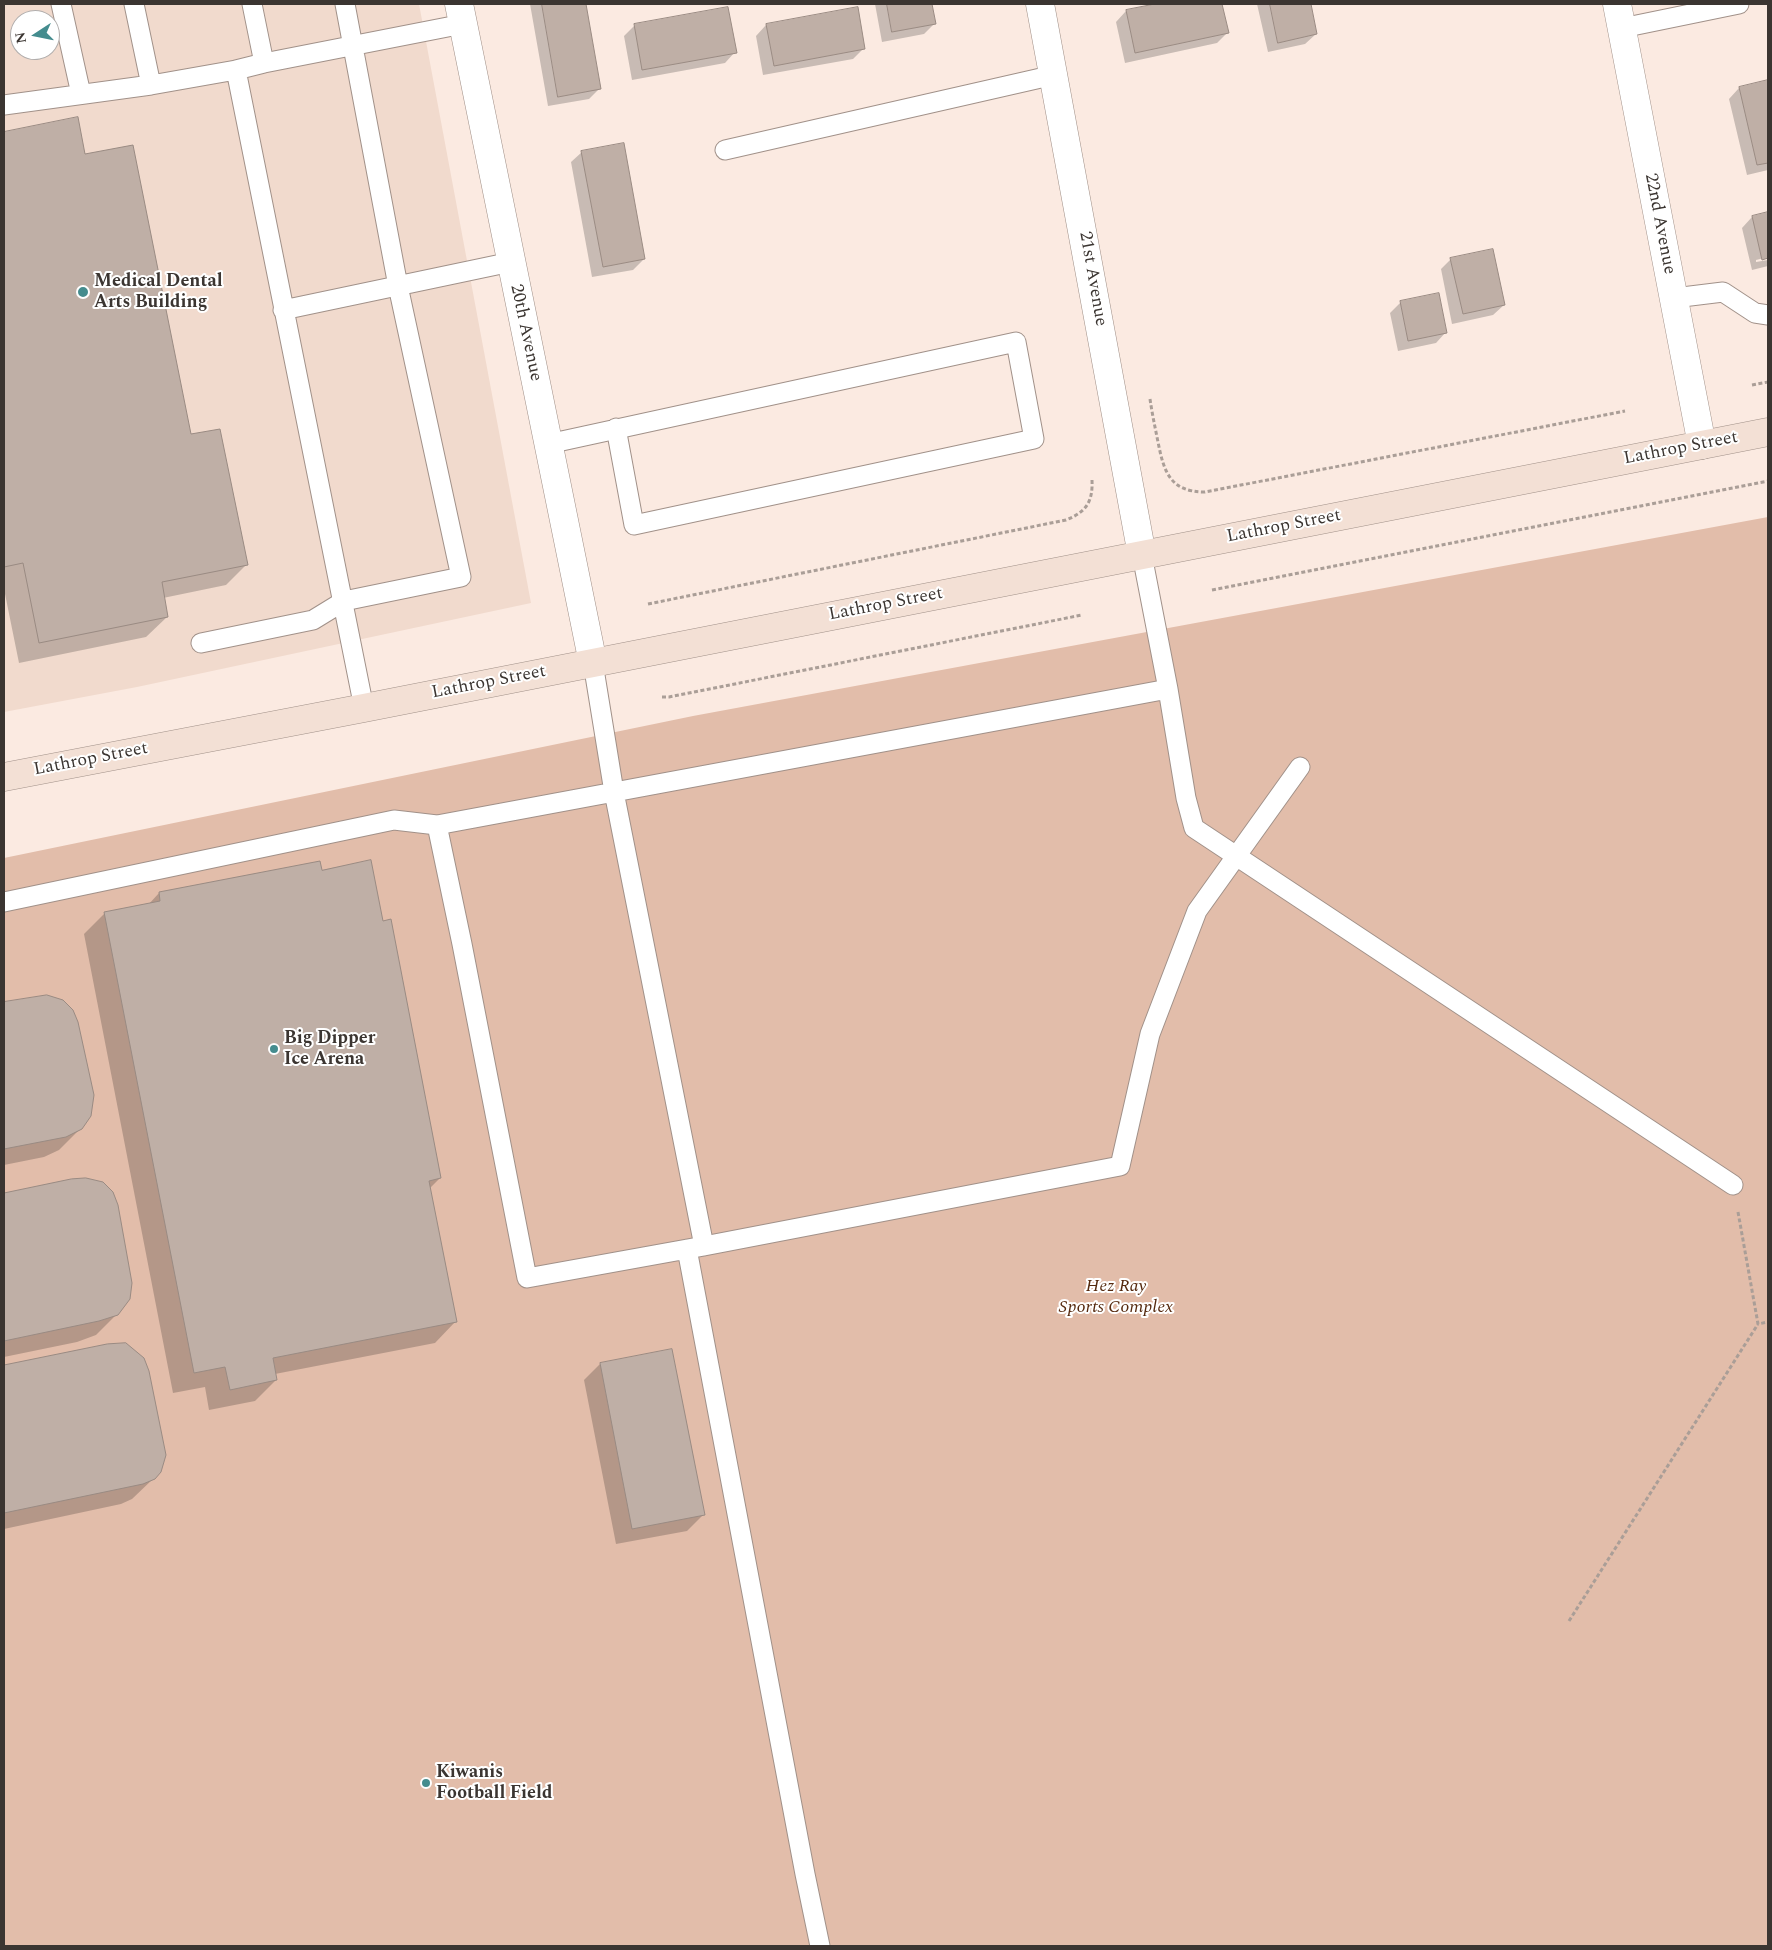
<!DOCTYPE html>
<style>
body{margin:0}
#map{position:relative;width:1772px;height:1950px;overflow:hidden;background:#fbeae1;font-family:Spectral,serif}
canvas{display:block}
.frame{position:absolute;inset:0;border:5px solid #3b3531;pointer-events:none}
.north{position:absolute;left:10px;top:10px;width:50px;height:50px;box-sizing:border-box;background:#fff;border:1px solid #b1aead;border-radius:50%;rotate:259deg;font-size:14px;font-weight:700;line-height:20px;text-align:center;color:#3b3531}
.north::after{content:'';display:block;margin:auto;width:18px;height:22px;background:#448c8e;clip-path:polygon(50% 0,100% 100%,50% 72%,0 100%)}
</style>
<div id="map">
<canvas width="1772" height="1950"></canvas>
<div class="frame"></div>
<div class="north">N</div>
</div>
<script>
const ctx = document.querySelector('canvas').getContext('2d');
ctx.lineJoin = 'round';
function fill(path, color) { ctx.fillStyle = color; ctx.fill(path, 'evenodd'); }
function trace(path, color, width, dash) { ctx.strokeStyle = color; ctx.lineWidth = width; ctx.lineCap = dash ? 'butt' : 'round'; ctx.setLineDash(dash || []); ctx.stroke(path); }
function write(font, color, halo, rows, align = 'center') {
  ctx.font = font + ' Spectral,serif'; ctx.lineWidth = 4; ctx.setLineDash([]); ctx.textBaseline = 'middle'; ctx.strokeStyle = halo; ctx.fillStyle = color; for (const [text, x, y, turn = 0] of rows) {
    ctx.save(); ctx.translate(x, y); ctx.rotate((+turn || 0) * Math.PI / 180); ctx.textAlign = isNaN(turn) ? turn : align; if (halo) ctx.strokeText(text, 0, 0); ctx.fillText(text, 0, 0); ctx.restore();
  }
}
fill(new Path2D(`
 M 4,4 L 419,4 L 531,603 L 137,687 L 4,712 ZM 20,20 L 50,20 L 50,50 L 20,50 Z`), '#f1dacd');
fill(new Path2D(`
 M 1768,517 L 1768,1946 L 4,1946 L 4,858 L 693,716 Z`), '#e2bdaa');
fill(new Path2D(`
 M 530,4 L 584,4 L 600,88 L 589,99 L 548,106 Z
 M 875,4 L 931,4 L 934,24 L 924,34 L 882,42 Z
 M 1161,4 L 1221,4 L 1227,33 L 1217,43 L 1125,63 L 1116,22 L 1126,11 Z
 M 1257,4 L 1309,4 L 1316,34 L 1305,44 L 1268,52 Z
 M 857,8 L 864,48 L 853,59 L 763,75 L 756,36 L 766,25 Z
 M 634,26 L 735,52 L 725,63 L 632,80 L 624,36 Z
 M 1768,81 L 1768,170 L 1747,175 L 1729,99 L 1739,88 Z
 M 77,119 L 84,156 L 190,436 L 247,564 L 226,585 L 163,598 L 167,617 L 146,637 L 19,663 L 4,589 L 4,133 Z
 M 582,152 L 644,259 L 633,270 L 592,277 L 571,162 Z
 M 1768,214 L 1768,257 L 1756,260 L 1756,262 L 1768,260 L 1768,266 L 1752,270 L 1742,228 L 1752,217 Z
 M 1451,259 L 1504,305 L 1493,315 L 1452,324 L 1441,269 Z
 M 1401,302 L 1446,332 L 1436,343 L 1398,351 L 1390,313 Z
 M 321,871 L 440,1178 L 430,1188 L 455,1322 L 435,1343 L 275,1374 L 276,1380 L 255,1401 L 209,1410 L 205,1387 L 173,1393 L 84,934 L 105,913 L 148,905 L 159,893 Z
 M 47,996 L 81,1128 L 59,1150 L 44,1157 L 4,1165 L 4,1004 Z
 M 71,1180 L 117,1314 L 96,1335 L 77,1342 L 4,1357 L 4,1194 Z
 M 107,1345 L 154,1478 L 132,1499 L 121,1504 L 4,1529 L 4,1366 Z
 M 600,1364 L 703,1515 L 687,1531 L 616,1544 L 584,1380 Z`), '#0003');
const building = new Path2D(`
 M 542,4 L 586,4 L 601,89 L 558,97 Z
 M 887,4 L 932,4 L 936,24 L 892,32 Z
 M 1155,4 L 1222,4 L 1229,33 L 1135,53 L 1126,10 Z
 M 1270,4 L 1311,4 L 1317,34 L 1278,43 Z
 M 728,7 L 737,53 L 642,70 L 634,24 Z
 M 858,7 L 865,49 L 774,66 L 766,24 Z
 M 1768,80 L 1768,163 L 1757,165 L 1739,87 Z
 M 78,117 L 85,154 L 133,145 L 191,434 L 220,429 L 248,565 L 162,582 L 168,617 L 39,643 L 23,563 L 4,567 L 4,132 Z
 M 624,143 L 645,259 L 603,267 L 581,151 Z
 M 1768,212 L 1768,258 L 1762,260 L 1752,216 Z
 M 1493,249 L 1505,305 L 1463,314 L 1450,258 Z
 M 1439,293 L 1447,333 L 1408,341 L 1400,301 Z
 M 371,860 L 383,921 L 391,919 L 441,1178 L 429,1181 L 457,1322 L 273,1358 L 277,1380 L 230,1390 L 225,1367 L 194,1373 L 104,912 L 160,901 L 159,892 L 320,861 L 322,870 Z
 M 47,995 L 63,1000 L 73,1010 L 78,1022 L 94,1095 L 91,1116 L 82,1129 L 66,1137 L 4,1149 L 4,1002 Z
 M 86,1178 L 103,1182 L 113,1192 L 118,1205 L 132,1283 L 130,1299 L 118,1315 L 99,1321 L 4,1341 L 4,1193 L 71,1179 Z
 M 126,1343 L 144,1358 L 149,1371 L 166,1455 L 161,1472 L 155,1479 L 143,1484 L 4,1513 L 4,1365 L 107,1344 Z
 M 672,1349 L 705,1515 L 632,1529 L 600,1363 Z`);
fill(building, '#bfafa6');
trace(building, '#9a8b83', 1);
const service = new Path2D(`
 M 61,4 L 81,94
 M 134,4 L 151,85
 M 252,4 L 264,63
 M 1622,28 L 1739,4
 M 236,70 L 264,63 L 463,24
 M 4,105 L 151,85 L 236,70 L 364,708
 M 725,150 L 1054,75
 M 1674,298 L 1723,292 L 1755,313 L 1768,315
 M 283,310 L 511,262
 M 548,444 L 1016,342 L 1034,439 L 634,525 L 616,428
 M 1142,555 L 1168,689 L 1186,798 L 1194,828 L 1733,1185
 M 201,643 L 313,620 L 344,601 L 461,577 L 398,286 L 345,4
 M 593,663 L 614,792 L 704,1246
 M 437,825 L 462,944 L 527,1278 L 704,1246 L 1120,1166 L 1150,1034 L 1197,911 L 1300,767
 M 4,902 L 394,820 L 437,825 L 1168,689
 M 687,1249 L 805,1874 L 820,1946`);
const minor = new Path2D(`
 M 459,4 L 593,663
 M 1617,4 L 1702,445`);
const tertiary = new Path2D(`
 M 1040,4 L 1142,555`);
const secondary = new Path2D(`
 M 4,777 L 364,708 L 1768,432`);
trace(service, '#a19189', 21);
trace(minor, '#a19189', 29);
trace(tertiary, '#a19189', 29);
trace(secondary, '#a19189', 29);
trace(new Path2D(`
 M 1752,385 L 1768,382
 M 1150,399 C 1152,413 1155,427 1158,442 C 1164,472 1170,492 1205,492 L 1625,411
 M 1212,590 L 1768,481
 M 648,604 L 1066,520 C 1086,512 1093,502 1092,480
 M 662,697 L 669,697 L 1082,615
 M 1738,1212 L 1758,1324 L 1768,1322
 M 1569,1621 L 1758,1324`), '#aa9e97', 3, [4, 2.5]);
trace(service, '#fff', 19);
trace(minor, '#fff', 28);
trace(tertiary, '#fff', 28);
trace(secondary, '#f3e0d5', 28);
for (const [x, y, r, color] of [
 [83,292,6,"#448c8e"],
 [274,1049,5,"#448c8e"],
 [426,1783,5,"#448c8e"]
]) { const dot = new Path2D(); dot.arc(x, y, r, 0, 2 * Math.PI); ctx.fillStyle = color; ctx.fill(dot); trace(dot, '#fff', 2); }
write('18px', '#3b3531', '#fff', [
 ["22nd Avenue",1659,224,79],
 ["21st Avenue",1092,279,80],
 ["20th Avenue",525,333,78],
 ["Lathrop Street",1681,449,-11],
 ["Lathrop Street",1284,527,-11],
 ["Lathrop Street",886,605,-11],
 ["Lathrop Street",489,683,-11],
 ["Lathrop Street",91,760,-11]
]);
write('bold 18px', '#3b3531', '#fff', [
 ["Medical Dental",94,282],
 ["Arts Building",94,303],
 ["Big Dipper",284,1039],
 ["Ice Arena",284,1060],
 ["Kiwanis",436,1773],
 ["Football Field",436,1794]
], 'left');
write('italic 18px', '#55290e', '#fff', [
 ["Hez Ray",1116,1287],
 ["Sports Complex",1116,1308]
]);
</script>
